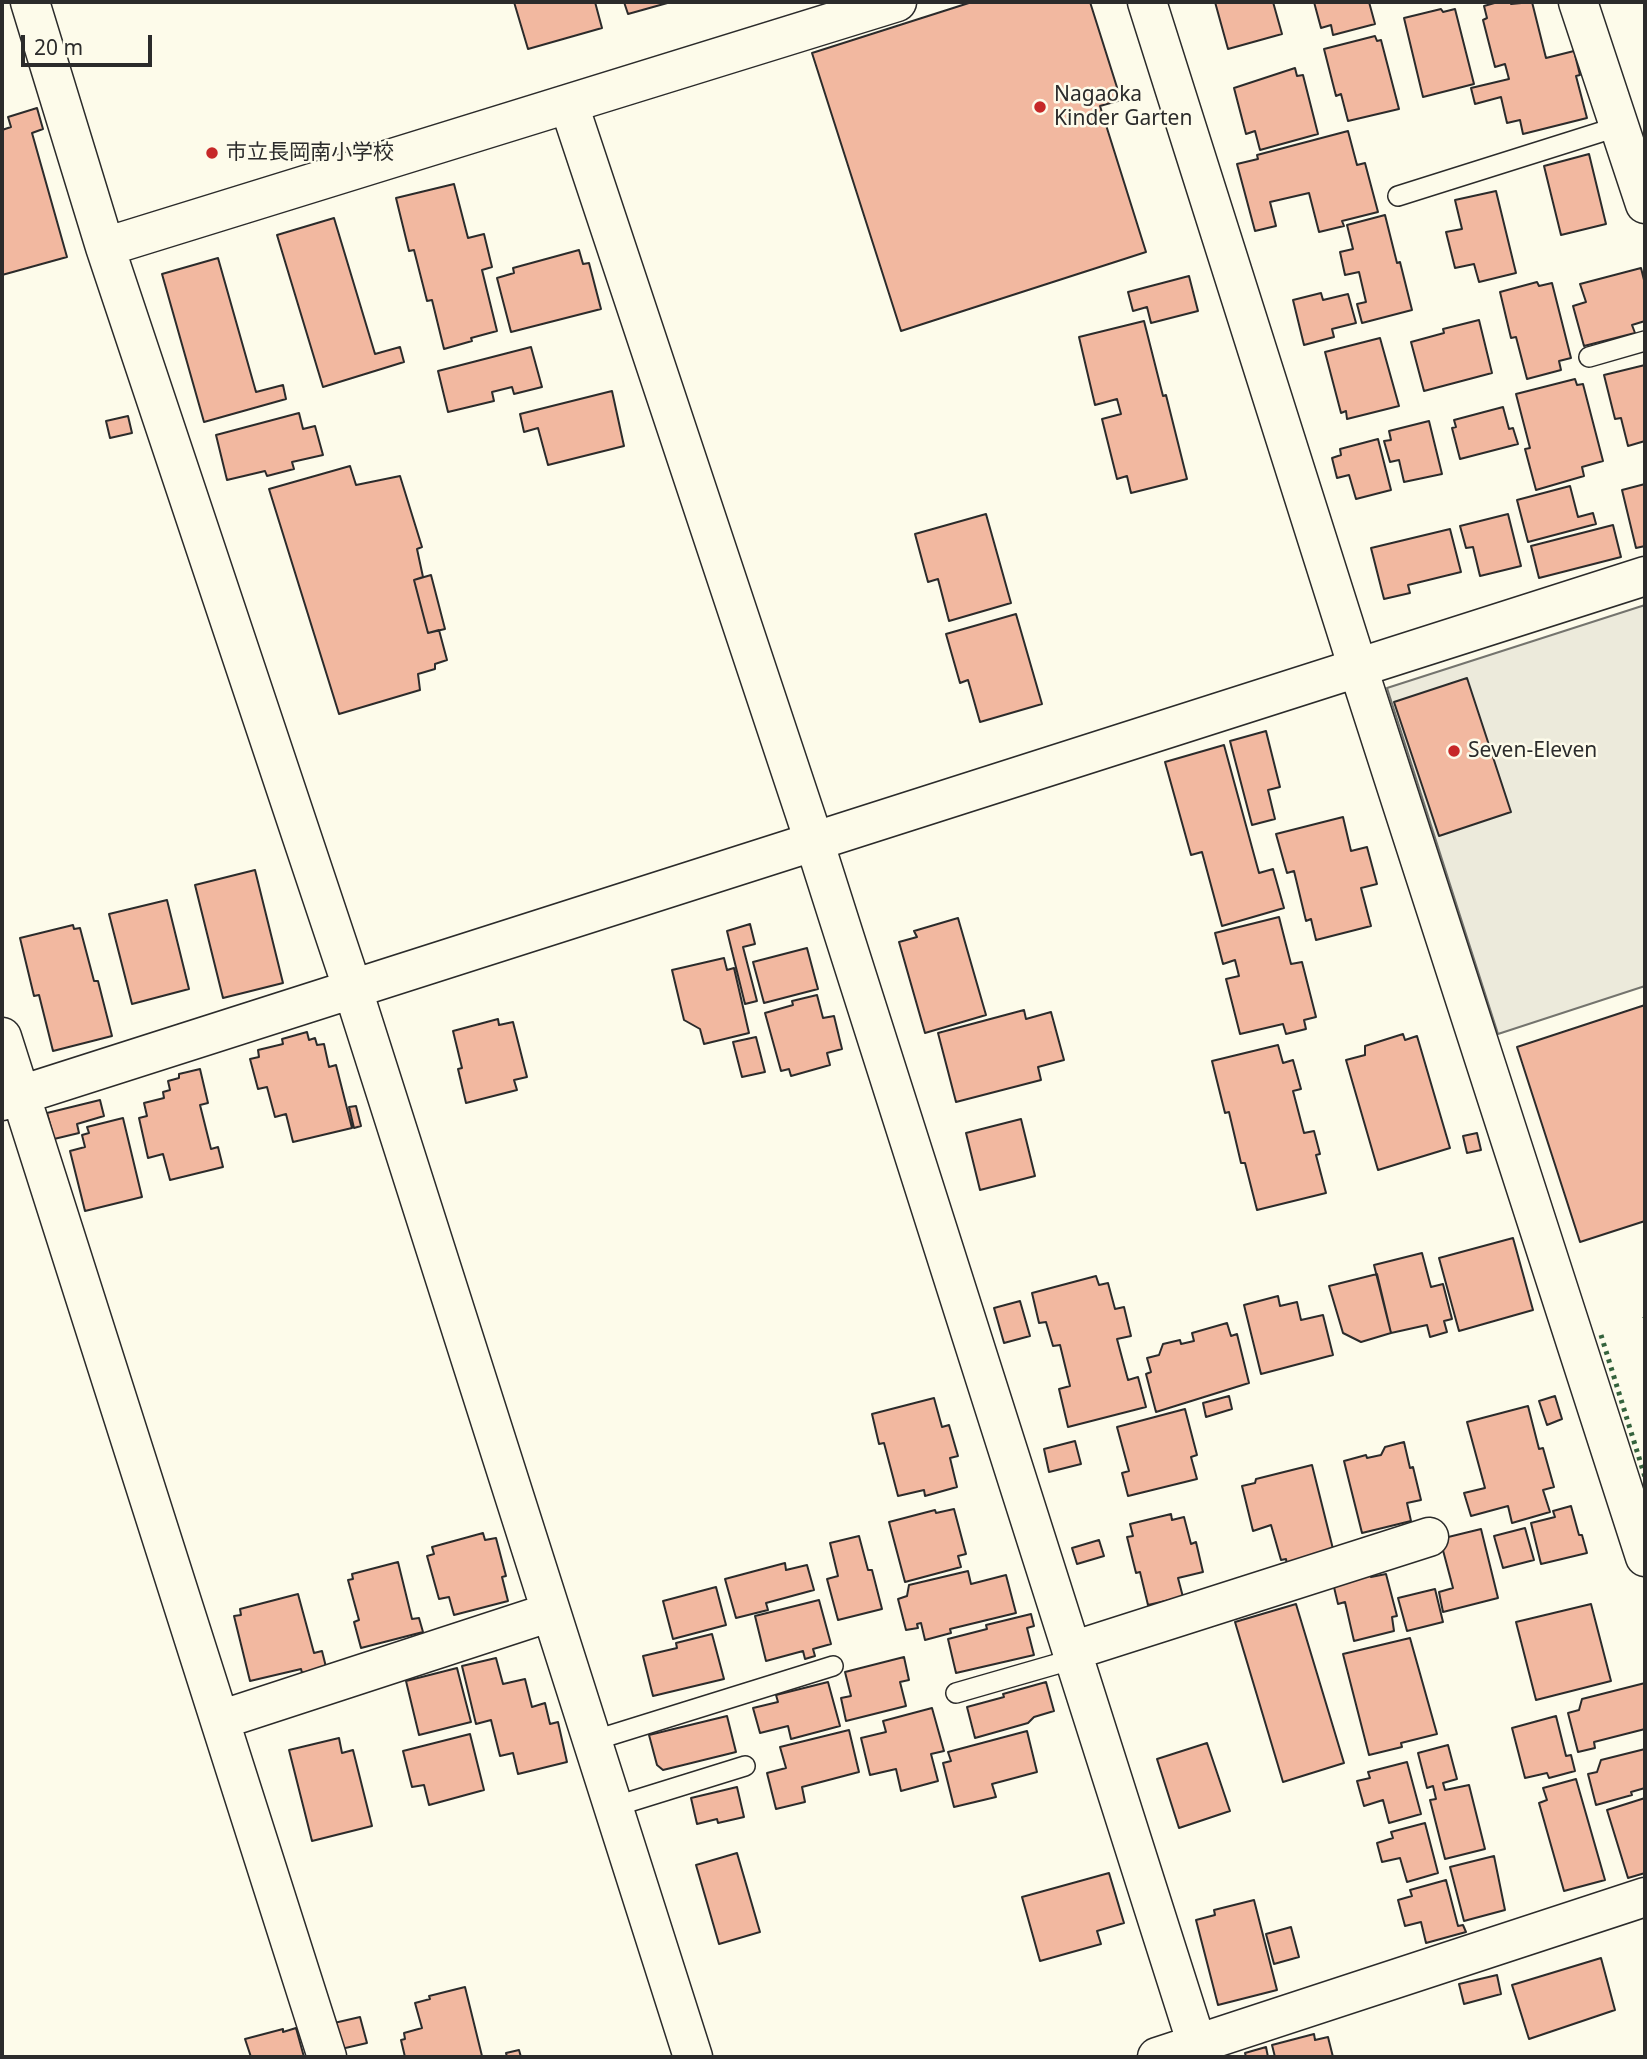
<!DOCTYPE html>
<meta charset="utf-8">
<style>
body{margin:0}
#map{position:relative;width:1647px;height:2059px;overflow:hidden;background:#fdfbea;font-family:"Noto Sans",sans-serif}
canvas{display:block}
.frame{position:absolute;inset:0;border:4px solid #2b2b2b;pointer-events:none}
.scale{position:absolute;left:21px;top:35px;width:131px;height:32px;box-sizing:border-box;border:4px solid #2b2b2b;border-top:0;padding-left:9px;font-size:21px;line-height:24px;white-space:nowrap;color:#2b2b2b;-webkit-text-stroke:5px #fdfbea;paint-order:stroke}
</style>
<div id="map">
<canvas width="1647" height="2059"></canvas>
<div class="frame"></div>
<div class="scale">20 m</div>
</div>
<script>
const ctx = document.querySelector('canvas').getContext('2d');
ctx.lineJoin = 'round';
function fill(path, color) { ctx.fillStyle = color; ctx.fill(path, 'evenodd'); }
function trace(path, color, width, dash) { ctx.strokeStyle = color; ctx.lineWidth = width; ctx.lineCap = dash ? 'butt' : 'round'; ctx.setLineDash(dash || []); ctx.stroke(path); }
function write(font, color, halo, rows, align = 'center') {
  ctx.font = font + ' "Noto Sans","Noto Sans JP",sans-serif'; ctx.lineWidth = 5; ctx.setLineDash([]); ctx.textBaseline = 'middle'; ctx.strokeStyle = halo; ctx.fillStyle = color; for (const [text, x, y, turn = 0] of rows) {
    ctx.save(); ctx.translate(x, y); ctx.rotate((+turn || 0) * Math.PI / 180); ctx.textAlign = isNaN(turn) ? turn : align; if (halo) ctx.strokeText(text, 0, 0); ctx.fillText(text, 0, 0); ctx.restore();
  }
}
const parking = new Path2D(`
 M 1645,605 L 1645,986 L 1498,1034 L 1387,688 Z`);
fill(parking, '#eceadb');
trace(parking, '#74746e', 2);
const building = new Path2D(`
 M 514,2 L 595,2 L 602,28 L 528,49 Z
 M 624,2 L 671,2 L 628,14 Z
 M 972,2 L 1090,2 L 1121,100 L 1100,106 L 1146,252 L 901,331 L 812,53 Z
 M 1215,2 L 1273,2 L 1282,34 L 1228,49 Z
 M 1314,2 L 1369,2 L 1375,24 L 1333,35 L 1331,25 L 1321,28 Z
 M 1498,2 L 1511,2 L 1511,4 L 1532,2 L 1546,58 L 1574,51 L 1580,75 L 1576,76 L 1587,118 L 1523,134 L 1520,120 L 1507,123 L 1501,97 L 1475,104 L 1471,88 L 1509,79 L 1505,64 L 1495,67 L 1483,20 L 1487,18 L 1484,6 Z
 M 1441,9 L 1443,12 L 1455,9 L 1474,84 L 1423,97 L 1404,18 Z
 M 1375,36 L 1377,41 L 1381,40 L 1399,109 L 1348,121 L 1341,94 L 1336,96 L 1324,49 Z
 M 1295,68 L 1297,76 L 1303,75 L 1318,134 L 1260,150 L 1255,131 L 1246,134 L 1234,88 Z
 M 37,108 L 43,129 L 32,133 L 67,257 L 2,275 L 2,130 L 11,127 L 8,117 Z
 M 1348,131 L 1357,165 L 1365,163 L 1378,212 L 1342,221 L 1344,226 L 1319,232 L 1309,193 L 1270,202 L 1276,226 L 1255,231 L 1237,164 L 1258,159 L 1257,155 Z
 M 1589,154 L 1606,224 L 1561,235 L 1544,166 Z
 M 454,184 L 468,238 L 484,234 L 492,267 L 482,270 L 497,331 L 471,338 L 472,341 L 444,349 L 432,300 L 427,301 L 414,250 L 409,251 L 396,198 Z
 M 1496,191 L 1516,273 L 1479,282 L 1474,264 L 1455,268 L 1446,232 L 1462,229 L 1455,200 Z
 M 1385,215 L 1397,263 L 1400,262 L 1412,310 L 1362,323 L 1357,304 L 1366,302 L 1359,272 L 1345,275 L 1340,252 L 1353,249 L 1347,225 Z
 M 334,218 L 375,354 L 400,347 L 404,362 L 323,387 L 277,235 Z
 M 579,250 L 583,264 L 589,263 L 601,309 L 511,332 L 497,278 L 514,273 L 513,268 Z
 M 218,258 L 256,392 L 283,385 L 286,399 L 204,422 L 162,274 Z
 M 1641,268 L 1645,284 L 1645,321 L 1632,325 L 1635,333 L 1584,346 L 1573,306 L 1586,302 L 1580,284 Z
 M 1189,276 L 1198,311 L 1151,323 L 1147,307 L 1133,311 L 1128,292 Z
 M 1537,282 L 1539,286 L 1552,283 L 1571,358 L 1559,361 L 1561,370 L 1527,379 L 1516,337 L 1511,338 L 1500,292 Z
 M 1321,293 L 1323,300 L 1348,294 L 1356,323 L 1332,329 L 1334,337 L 1304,345 L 1293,300 Z
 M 1479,320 L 1492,373 L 1424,391 L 1411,342 L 1444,333 L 1443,329 Z
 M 1144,321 L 1163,396 L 1166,395 L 1187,479 L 1131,493 L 1127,476 L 1117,479 L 1102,419 L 1121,414 L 1117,399 L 1095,405 L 1079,337 Z
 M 1380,338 L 1399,406 L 1347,419 L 1346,411 L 1341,413 L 1325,352 Z
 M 531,347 L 542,387 L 514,394 L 512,387 L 492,392 L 494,401 L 448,412 L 438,371 Z
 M 1645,365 L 1645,441 L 1628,446 L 1621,418 L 1615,419 L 1604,375 Z
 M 1575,379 L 1577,385 L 1583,384 L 1603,461 L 1582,467 L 1584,476 L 1536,490 L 1525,449 L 1530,448 L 1516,394 Z
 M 612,391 L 624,446 L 548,465 L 538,428 L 524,432 L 520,414 Z
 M 1503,407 L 1509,429 L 1513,428 L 1518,444 L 1460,459 L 1452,428 L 1456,427 L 1454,420 Z
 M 299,413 L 303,429 L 315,426 L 323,455 L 292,462 L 294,469 L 267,476 L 265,471 L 227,480 L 216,435 Z
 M 128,416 L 132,433 L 110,438 L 106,421 Z
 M 1429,421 L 1442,474 L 1404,482 L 1399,460 L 1390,462 L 1384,441 L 1391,440 L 1389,431 Z
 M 1378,439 L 1391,490 L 1356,499 L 1349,475 L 1337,478 L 1332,458 L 1341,455 L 1340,449 Z
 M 350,466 L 356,485 L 400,476 L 422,547 L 417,549 L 423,577 L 414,580 L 428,633 L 439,630 L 447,660 L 435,664 L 435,669 L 418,674 L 420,690 L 339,714 L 269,489 Z
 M 1645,484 L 1645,546 L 1636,548 L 1622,490 Z
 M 1570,486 L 1578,517 L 1593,513 L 1596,524 L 1528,542 L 1517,500 Z
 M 986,514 L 1011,603 L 949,621 L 938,579 L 928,582 L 915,534 Z
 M 1508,514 L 1521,566 L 1480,576 L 1473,547 L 1466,548 L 1460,526 Z
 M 1613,525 L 1621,557 L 1539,578 L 1531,546 Z
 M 1450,529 L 1461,572 L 1408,585 L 1410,593 L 1384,599 L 1371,548 Z
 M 431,575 L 445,629 L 428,633 L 414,580 Z
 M 1016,614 L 1042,704 L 980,722 L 968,680 L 960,683 L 946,634 Z
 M 1467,678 L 1511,812 L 1439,836 L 1394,702 Z
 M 1266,731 L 1280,787 L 1268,790 L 1275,819 L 1252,825 L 1230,741 Z
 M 1224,745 L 1259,873 L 1273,869 L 1284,908 L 1222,926 L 1202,852 L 1191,855 L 1165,762 Z
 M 1343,817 L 1351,851 L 1367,847 L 1377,884 L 1361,888 L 1371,926 L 1316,940 L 1311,919 L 1306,921 L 1294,871 L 1287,873 L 1276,834 Z
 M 255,870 L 283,983 L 223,998 L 195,885 Z
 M 167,900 L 189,989 L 132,1004 L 109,914 Z
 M 1279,917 L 1291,964 L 1302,962 L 1316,1017 L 1304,1020 L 1306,1029 L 1286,1034 L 1283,1024 L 1240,1034 L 1226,979 L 1239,976 L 1235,960 L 1223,964 L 1215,933 Z
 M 958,918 L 986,1015 L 925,1033 L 899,942 L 917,937 L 914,931 Z
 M 750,924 L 755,944 L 743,947 L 757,1001 L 745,1004 L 727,931 Z
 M 73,925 L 74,929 L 80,928 L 94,981 L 98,981 L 112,1036 L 53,1051 L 39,995 L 34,996 L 20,938 Z
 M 807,948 L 818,989 L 764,1003 L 753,962 Z
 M 724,958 L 727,970 L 734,968 L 749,1033 L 704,1044 L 700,1029 L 684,1020 L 672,970 Z
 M 817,995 L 823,1018 L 834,1016 L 842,1049 L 827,1053 L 830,1065 L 791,1076 L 789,1069 L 781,1071 L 765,1013 L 793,1005 L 792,1001 Z
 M 1645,1005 L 1645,1221 L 1580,1242 L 1517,1047 Z
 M 1024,1010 L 1026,1019 L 1051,1012 L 1064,1060 L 1038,1067 L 1041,1080 L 956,1102 L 938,1033 Z
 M 498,1019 L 499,1025 L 513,1022 L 527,1077 L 514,1080 L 517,1090 L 466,1103 L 458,1069 L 462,1068 L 453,1031 Z
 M 307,1032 L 309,1040 L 315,1038 L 317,1045 L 324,1044 L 329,1067 L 336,1065 L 352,1128 L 293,1142 L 286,1114 L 275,1117 L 267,1087 L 258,1089 L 250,1059 L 259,1057 L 258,1050 L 283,1044 L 282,1039 Z
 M 1403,1034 L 1405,1040 L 1417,1036 L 1450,1148 L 1378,1170 L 1346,1060 L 1365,1055 L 1365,1046 Z
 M 756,1037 L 765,1072 L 742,1077 L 733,1042 Z
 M 1278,1045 L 1283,1063 L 1293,1060 L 1301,1089 L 1293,1091 L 1304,1133 L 1314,1131 L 1320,1154 L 1316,1155 L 1326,1193 L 1257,1210 L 1245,1163 L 1241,1163 L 1229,1112 L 1225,1113 L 1212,1061 Z
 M 200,1069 L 208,1103 L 200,1105 L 211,1149 L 218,1147 L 223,1167 L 170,1180 L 163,1154 L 148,1158 L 139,1118 L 147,1116 L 144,1103 L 164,1098 L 163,1092 L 170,1090 L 168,1081 L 179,1078 L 179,1074 Z
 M 100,1100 L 104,1116 L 77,1124 L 79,1133 L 54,1139 L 47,1113 Z
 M 356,1106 L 361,1126 L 354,1128 L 349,1107 Z
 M 123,1118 L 142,1197 L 85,1211 L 70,1151 L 85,1147 L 82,1135 L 89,1133 L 87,1127 Z
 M 1021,1119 L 1035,1176 L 980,1190 L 966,1133 Z
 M 1477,1133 L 1481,1150 L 1467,1153 L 1463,1136 Z
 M 1513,1238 L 1533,1310 L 1459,1331 L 1439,1258 Z
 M 1422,1253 L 1431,1287 L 1443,1284 L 1452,1319 L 1444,1321 L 1447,1332 L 1430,1337 L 1427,1325 L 1391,1333 L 1374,1265 Z
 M 1377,1274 L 1391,1333 L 1361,1342 L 1343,1333 L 1329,1286 Z
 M 1096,1276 L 1099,1285 L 1108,1283 L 1115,1309 L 1124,1307 L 1131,1336 L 1117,1339 L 1128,1380 L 1138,1377 L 1146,1407 L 1068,1427 L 1059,1389 L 1070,1386 L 1060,1345 L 1053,1346 L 1046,1322 L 1039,1323 L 1032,1293 Z
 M 1278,1296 L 1280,1306 L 1297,1302 L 1301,1320 L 1323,1315 L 1333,1355 L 1261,1374 L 1244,1305 Z
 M 1020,1301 L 1030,1336 L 1004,1343 L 994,1308 Z
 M 1227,1323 L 1231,1336 L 1237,1334 L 1249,1383 L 1156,1412 L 1146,1374 L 1151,1372 L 1147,1358 L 1159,1355 L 1163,1344 L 1180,1340 L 1181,1344 L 1194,1341 L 1192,1333 Z
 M 1229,1396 L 1232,1409 L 1206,1417 L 1203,1403 Z
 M 1555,1396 L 1562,1419 L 1547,1425 L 1539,1401 Z
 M 934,1398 L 942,1427 L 949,1425 L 958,1456 L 950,1458 L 957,1487 L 925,1496 L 924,1490 L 898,1496 L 884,1443 L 879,1444 L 872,1414 Z
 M 1528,1406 L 1539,1449 L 1543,1448 L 1554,1487 L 1543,1490 L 1550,1512 L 1512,1523 L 1508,1506 L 1471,1516 L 1464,1493 L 1485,1488 L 1467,1422 Z
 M 1185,1409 L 1197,1455 L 1191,1457 L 1197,1479 L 1128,1496 L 1122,1473 L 1129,1471 L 1117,1427 Z
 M 1075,1441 L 1081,1464 L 1049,1472 L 1044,1449 Z
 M 1404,1442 L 1410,1468 L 1413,1467 L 1421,1500 L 1407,1503 L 1411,1521 L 1362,1533 L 1344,1461 L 1366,1455 L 1367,1458 L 1381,1455 L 1385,1447 Z
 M 1312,1465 L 1334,1553 L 1287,1565 L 1286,1559 L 1281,1560 L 1271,1525 L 1253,1531 L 1242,1486 L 1255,1483 L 1256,1479 Z
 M 1571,1506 L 1579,1535 L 1582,1535 L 1587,1553 L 1541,1564 L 1531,1523 L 1555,1517 L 1553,1511 Z
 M 954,1509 L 966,1554 L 958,1556 L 961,1567 L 905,1582 L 889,1522 L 935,1510 L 936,1513 Z
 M 1171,1514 L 1172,1520 L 1184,1517 L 1191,1544 L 1196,1542 L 1203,1572 L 1178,1578 L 1183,1597 L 1148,1605 L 1140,1572 L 1136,1573 L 1127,1537 L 1133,1536 L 1130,1524 Z
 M 1525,1528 L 1534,1560 L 1503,1568 L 1494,1536 Z
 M 1481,1529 L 1498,1598 L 1443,1612 L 1439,1592 L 1453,1588 L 1440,1539 Z
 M 483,1533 L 485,1540 L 496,1538 L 506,1576 L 502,1577 L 508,1601 L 454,1615 L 449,1597 L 439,1599 L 427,1556 L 434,1554 L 432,1547 Z
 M 859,1536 L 868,1570 L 872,1570 L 882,1609 L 838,1620 L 827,1579 L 838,1576 L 830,1543 Z
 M 1099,1540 L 1104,1556 L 1077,1564 L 1072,1548 Z
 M 398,1562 L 412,1619 L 419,1618 L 423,1632 L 361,1648 L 354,1622 L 359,1620 L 348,1580 L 353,1579 L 352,1574 Z
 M 785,1563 L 786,1570 L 807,1565 L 814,1590 L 766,1603 L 768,1610 L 736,1618 L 725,1579 Z
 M 968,1571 L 971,1584 L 1006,1575 L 1016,1613 L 950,1629 L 951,1633 L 925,1640 L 921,1623 L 917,1624 L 918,1628 L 906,1630 L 898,1599 L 907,1596 L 909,1585 Z
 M 1386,1574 L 1397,1616 L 1392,1617 L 1394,1631 L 1354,1641 L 1345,1602 L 1338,1604 L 1333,1583 L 1370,1575 L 1371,1577 Z
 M 716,1587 L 726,1625 L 673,1639 L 663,1601 Z
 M 1435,1589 L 1443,1622 L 1407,1631 L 1398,1598 Z
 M 298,1594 L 314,1653 L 322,1651 L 326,1667 L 302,1673 L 301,1669 L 250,1681 L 234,1616 L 241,1615 L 240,1609 Z
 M 819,1600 L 831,1644 L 813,1649 L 815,1656 L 805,1659 L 803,1651 L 766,1661 L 755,1616 Z
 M 1296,1604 L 1344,1763 L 1283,1782 L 1235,1622 Z
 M 1591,1604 L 1611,1681 L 1536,1700 L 1516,1622 Z
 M 1031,1614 L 1034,1626 L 1027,1628 L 1034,1655 L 956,1673 L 948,1639 L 987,1629 L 986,1625 Z
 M 712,1634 L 724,1679 L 653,1696 L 643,1656 L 677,1648 L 676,1643 Z
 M 1410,1638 L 1437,1734 L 1401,1743 L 1402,1747 L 1369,1755 L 1343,1654 Z
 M 904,1657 L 909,1680 L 900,1682 L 906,1706 L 846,1721 L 841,1698 L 851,1696 L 845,1672 Z
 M 496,1658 L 503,1684 L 525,1679 L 532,1707 L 545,1703 L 550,1724 L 558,1722 L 567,1762 L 518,1774 L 513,1753 L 500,1756 L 491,1720 L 476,1724 L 462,1666 Z
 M 457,1668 L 471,1722 L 419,1735 L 406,1681 Z
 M 828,1682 L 840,1726 L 791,1739 L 788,1726 L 760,1733 L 753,1708 L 778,1702 L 776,1695 Z
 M 1046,1682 L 1054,1711 L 1034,1717 L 1028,1723 L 975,1738 L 967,1707 L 1004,1697 L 1003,1694 Z
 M 1645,1683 L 1645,1729 L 1594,1742 L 1595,1748 L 1578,1752 L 1568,1713 L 1579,1710 L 1582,1699 Z
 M 932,1708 L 944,1751 L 931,1754 L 938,1781 L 901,1791 L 896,1769 L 870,1775 L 861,1738 L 886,1732 L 883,1721 Z
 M 727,1716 L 736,1752 L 663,1770 L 657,1765 L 649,1735 Z
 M 1556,1716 L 1566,1756 L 1571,1755 L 1575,1771 L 1549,1778 L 1547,1773 L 1525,1778 L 1512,1728 Z
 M 849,1730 L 859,1772 L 802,1787 L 805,1802 L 776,1809 L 767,1773 L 786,1768 L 780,1747 Z
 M 1027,1731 L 1037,1772 L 992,1784 L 996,1797 L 954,1807 L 943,1763 L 951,1761 L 948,1752 Z
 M 470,1734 L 484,1790 L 429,1805 L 424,1785 L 412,1787 L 403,1751 Z
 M 339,1738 L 342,1753 L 353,1750 L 372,1826 L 312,1841 L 289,1750 Z
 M 1207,1743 L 1230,1811 L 1179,1828 L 1157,1759 Z
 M 1448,1745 L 1457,1779 L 1443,1783 L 1445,1790 L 1469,1785 L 1485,1849 L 1445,1859 L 1430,1800 L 1436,1799 L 1433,1786 L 1427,1788 L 1418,1753 Z
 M 1645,1749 L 1645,1788 L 1631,1792 L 1632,1795 L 1596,1805 L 1588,1774 L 1597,1772 L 1601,1760 Z
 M 1407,1762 L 1421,1814 L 1389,1823 L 1383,1800 L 1364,1806 L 1357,1781 L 1370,1778 L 1368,1772 Z
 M 1576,1779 L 1605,1880 L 1564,1891 L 1539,1803 L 1547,1800 L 1543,1788 Z
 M 737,1787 L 744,1817 L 718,1823 L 717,1819 L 697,1824 L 691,1798 Z
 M 1645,1798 L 1645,1873 L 1628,1878 L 1607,1810 Z
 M 1425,1823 L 1438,1873 L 1407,1882 L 1400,1858 L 1382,1862 L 1377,1843 L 1393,1838 L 1391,1832 Z
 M 737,1853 L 760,1932 L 719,1944 L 696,1865 Z
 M 1494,1856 L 1505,1910 L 1464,1921 L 1450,1867 Z
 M 1109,1873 L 1124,1923 L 1097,1931 L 1101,1944 L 1040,1961 L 1022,1897 Z
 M 1446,1880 L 1458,1926 L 1463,1925 L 1466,1932 L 1426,1943 L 1421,1922 L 1405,1926 L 1398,1900 L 1412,1896 L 1410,1890 Z
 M 1254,1900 L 1277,1990 L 1218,2005 L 1196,1920 L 1215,1915 L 1214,1910 Z
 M 1291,1927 L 1299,1957 L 1274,1964 L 1266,1934 Z
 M 1601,1958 L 1615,2010 L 1529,2039 L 1512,1985 Z
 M 1497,1975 L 1501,1994 L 1464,2004 L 1459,1984 Z
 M 465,1987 L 482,2056 L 405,2057 L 401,2040 L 405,2039 L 404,2033 L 422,2028 L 415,2003 L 430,1999 L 429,1996 Z
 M 360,2017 L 367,2043 L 341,2049 L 334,2023 Z
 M 296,2028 L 304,2057 L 251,2057 L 245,2039 L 283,2029 L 283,2032 Z
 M 1314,2034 L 1315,2040 L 1328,2037 L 1333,2057 L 1275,2057 L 1272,2045 Z
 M 1266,2047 L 1268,2057 L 1246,2057 L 1245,2053 Z
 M 519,2050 L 521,2057 L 507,2057 L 506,2053 Z`);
fill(building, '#f2b8a0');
trace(building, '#2b2b2b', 2);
const service = new Path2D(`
 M 1398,196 L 1620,126
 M 1589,357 L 1645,341
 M 956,1693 L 1074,1659
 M 592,1741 L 833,1666
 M 613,1807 L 745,1766`);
const minor = new Path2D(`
 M 30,2 L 105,247 L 353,990 L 693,2057
 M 1147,2 L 1358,668 L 1645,1557
 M 1578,2 L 1645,204
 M 569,105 L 814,841 L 1201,2057
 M 105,247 L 897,2
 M 2,1037 L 327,2057
 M 2,1101 L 1645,576
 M 1072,1651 L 1429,1537
 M 220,1720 L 551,1612
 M 1157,2057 L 1645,1897`);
trace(service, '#2b2b2b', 22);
trace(minor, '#2b2b2b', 41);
trace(service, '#fdfbea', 19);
trace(minor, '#fdfbea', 38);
trace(new Path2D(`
 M 1645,1318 L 1645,1317
 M 1601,1335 L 1645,1477`), '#34623c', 5, [3.5, 5]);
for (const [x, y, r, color] of [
 [1040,107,7,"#c62828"],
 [212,153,7,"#c62828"],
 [1454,751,7,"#c62828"]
]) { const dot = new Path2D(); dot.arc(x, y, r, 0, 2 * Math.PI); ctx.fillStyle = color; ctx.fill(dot); trace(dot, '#fdfbea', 2.5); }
write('21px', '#2b2b2b', '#fdfbea', [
 ["Nagaoka",1054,95],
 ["Kinder Garten",1054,119],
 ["市立長岡南小学校",226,153],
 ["Seven-Eleven",1468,751]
], 'left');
</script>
